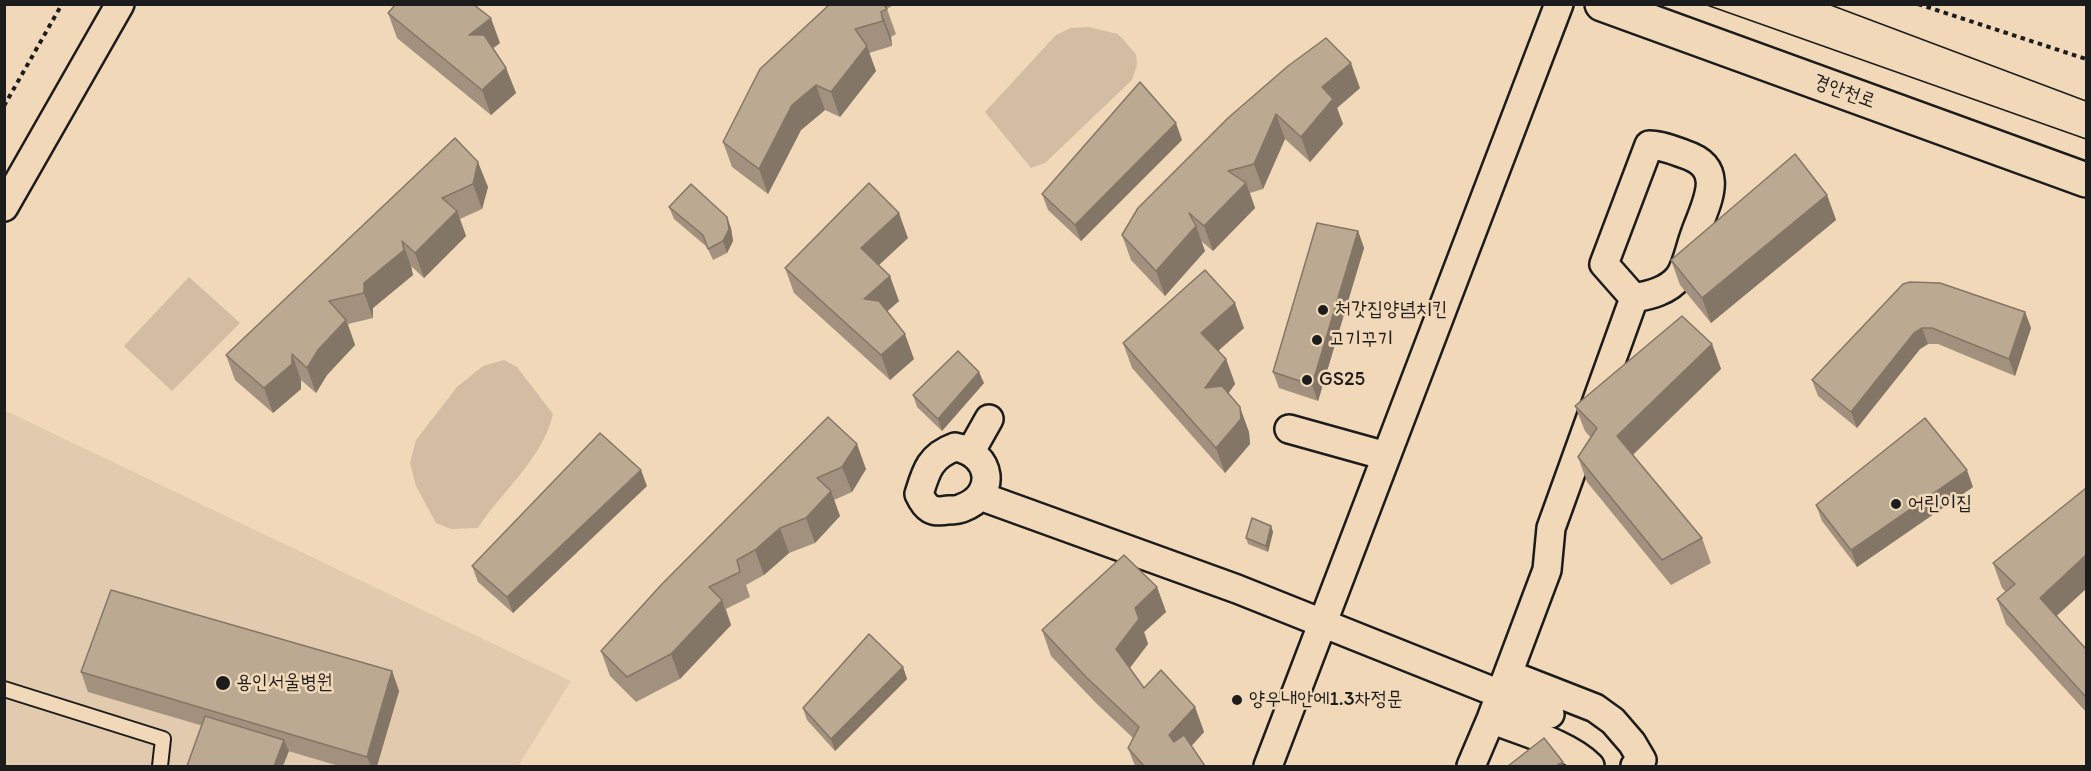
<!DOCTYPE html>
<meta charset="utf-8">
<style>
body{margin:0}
#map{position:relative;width:2091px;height:771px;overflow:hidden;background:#f1d8b9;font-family:Itim,sans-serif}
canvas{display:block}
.frame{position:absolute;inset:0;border:6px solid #1c1c1c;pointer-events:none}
</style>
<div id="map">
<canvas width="2091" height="771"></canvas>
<div class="frame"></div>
</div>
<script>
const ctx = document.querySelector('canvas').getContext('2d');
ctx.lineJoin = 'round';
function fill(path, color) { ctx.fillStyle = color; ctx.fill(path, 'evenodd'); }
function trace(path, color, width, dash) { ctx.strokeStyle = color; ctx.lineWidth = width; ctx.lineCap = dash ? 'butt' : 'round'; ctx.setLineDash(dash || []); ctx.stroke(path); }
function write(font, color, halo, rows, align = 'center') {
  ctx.font = font + ' Itim,"Poor Story",sans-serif'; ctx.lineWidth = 5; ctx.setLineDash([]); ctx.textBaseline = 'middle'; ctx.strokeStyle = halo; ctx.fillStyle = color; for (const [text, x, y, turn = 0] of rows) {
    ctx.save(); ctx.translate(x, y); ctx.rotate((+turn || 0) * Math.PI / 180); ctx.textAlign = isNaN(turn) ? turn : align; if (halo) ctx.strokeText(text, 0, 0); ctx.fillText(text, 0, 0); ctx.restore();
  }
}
fill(new Path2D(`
 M 4,410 L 571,681 L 518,766 L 5,766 Z`), '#e1caad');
fill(new Path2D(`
 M 1088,27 L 1118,34 L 1136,54 L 1137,65 L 1132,80 L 1045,163 L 1031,168 L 985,112 L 1056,35 L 1071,28 Z
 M 189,277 L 240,323 L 172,391 L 124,346 Z
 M 504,360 L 517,367 L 553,414 C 542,460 503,489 478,528 L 451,529 L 436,523 L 416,486 L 410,463 L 416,440 L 457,387 L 483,366 Z`), '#d2bca2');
const lane = new Path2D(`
 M 4,689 L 163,739 L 160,766`);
const street = new Path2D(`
 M 1649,145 C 1661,145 1673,150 1684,154 C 1728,168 1706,203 1695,234 C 1690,247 1687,266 1679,277 C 1668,291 1650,295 1634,298 L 1604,264 Z
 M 4,207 L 120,4
 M 1289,429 L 1386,456
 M 955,447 C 992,453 998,495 962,508 C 958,510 953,510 948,510 C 932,513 926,509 919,494 C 926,471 930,456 955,447 Z
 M 971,451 L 989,419
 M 980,496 L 1237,589 L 1550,714
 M 1508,674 L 1595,708 L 1613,721 L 1632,743 L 1642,760 L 1635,766
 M 1491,719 C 1522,732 1567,743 1590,766
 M 1268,766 L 1559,4
 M 1471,766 L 1491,719 L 1547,570 L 1551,528 L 1634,298`);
const secondary = new Path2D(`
 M 1602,4 L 2086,180`);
trace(lane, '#1c1c1c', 18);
trace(street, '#1c1c1c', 32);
trace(secondary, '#1c1c1c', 38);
trace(new Path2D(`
 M 1918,4 L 2086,59
 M 4,106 L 62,4`), '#1c1c1c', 4, [4.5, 4.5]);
trace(lane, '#f1d8b9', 14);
trace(street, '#f1d8b9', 27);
trace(secondary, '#f1d8b9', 33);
trace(new Path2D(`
 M 1704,4 L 2086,139
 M 1828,4 L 2086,101`), '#1c1c1c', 1.5);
fill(new Path2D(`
 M 830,4 L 895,4 L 887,9 L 896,34 L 891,37 L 892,46 L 869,53 L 876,71 L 840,117 L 825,110 L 801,130 L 768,194 L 732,167 L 723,142 Z
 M 388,13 L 500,43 L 493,48 L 506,68 L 516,93 L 491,115 L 397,38 Z
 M 1360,88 L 1337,108 L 1343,124 L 1310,162 L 1285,139 L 1263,189 L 1250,193 L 1255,208 L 1213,251 L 1201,241 L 1205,251 L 1165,296 L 1131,260 L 1122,235 L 1228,118 Z
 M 455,138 L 488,187 L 482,209 L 460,219 L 466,236 L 424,278 L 411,266 L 413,275 L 373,308 L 373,318 L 348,324 L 355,345 L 327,375 L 316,393 L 301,380 L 301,389 L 273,413 L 235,380 L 226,355 Z
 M 1182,140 L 1081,241 L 1048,210 L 1042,194 Z
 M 1827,195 L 1836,220 L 1711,323 L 1680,285 L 1671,260 Z
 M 669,207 L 731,228 L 733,241 L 727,253 L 713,260 L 707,247 L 674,219 Z
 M 1358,231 L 1364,248 L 1318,401 L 1279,388 L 1273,372 Z
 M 908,238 L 879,265 L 899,301 L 887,311 L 914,359 L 890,380 L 794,293 L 785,268 Z
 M 1903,284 L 2025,312 L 2031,328 L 2015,376 L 1938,344 L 1928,344 L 1920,349 L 1857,428 L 1818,396 L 1812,380 Z
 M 1244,328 L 1218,351 L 1226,359 L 1235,384 L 1228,394 L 1249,432 L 1250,444 L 1225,473 L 1132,368 L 1123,343 Z
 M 1712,344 L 1721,369 L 1633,455 L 1702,538 L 1711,563 L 1671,585 L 1587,482 L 1578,457 L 1591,438 L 1585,431 L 1575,406 Z
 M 984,383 L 942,431 L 917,407 L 913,395 Z
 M 828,417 L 866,469 L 852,492 L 834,500 L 840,516 L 815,543 L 789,553 L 764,575 L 746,585 L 750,597 L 726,609 L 731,625 L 680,679 L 636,702 L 610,676 L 601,651 Z
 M 647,486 L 513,613 L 478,582 L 472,566 Z
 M 1973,487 L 1857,567 L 1822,521 L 1816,505 Z
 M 1271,526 L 1273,532 L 1268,552 L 1248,544 L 1246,538 Z
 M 1993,563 L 2057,616 L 2086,649 L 2086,712 L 2006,624 L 1997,599 L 2006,592 L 2002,588 Z
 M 1157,587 L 1166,612 L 1144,632 L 1148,644 L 1130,668 L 1144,688 L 1195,707 L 1204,732 L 1191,746 L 1205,766 L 1135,766 L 1128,748 L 1133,738 L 1096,703 L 1051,656 L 1042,630 Z
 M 903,667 L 907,679 L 835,751 L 807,720 L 803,708 Z
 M 392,671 L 399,691 L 377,766 L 339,766 L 88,692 L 81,672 Z`), '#a2917e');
fill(new Path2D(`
 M 881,12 L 891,37 L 892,46 L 883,21 Z
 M 491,18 L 500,43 L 478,60 L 469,35 Z
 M 867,46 L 876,71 L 840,117 L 831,92 Z
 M 1351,63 L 1360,88 L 1337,108 L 1343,124 L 1310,162 L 1301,137 L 1322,87 Z
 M 506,68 L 516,93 L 491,115 L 482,90 Z
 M 816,85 L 825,110 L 801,130 L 768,194 L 759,169 L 792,105 Z
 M 1276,114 L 1285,139 L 1263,189 L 1254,164 Z
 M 1176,123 L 1182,140 L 1081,241 L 1075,225 Z
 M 478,162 L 488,187 L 482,209 L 473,184 Z
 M 1246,183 L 1255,208 L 1213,251 L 1204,226 Z
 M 1827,195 L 1836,220 L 1711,323 L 1702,298 Z
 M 457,211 L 466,236 L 424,278 L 415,253 Z
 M 899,213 L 908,238 L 870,273 L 861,248 Z
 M 727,217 L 731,228 L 733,241 L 727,253 L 723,241 Z
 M 1196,226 L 1205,251 L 1165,296 L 1156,271 Z
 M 1358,231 L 1364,248 L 1318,401 L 1312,385 Z
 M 402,241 L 411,266 L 413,275 L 373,308 L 373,318 L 364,293 L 364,283 Z
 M 890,276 L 899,301 L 873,324 L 864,299 Z
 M 1235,303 L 1244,328 L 1210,358 L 1201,333 Z
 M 2025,312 L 2031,328 L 2015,376 L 2009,359 Z
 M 346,320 L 355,345 L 327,375 L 316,393 L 307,368 L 318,350 Z
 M 1922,328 L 1928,344 L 1920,349 L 1857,428 L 1851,412 L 1914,333 Z
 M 905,334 L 914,359 L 890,380 L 881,355 Z
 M 1712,344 L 1721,369 L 1626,461 L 1617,436 Z
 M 292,354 L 301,380 L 301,389 L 273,413 L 264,388 Z
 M 1226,359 L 1235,384 L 1214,413 L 1205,388 Z
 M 979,372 L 984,383 L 942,431 L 938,419 Z
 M 1240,407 L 1249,432 L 1250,444 L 1225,473 L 1216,448 Z
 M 857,444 L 866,469 L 852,492 L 842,467 Z
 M 641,470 L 647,486 L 513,613 L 507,597 Z
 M 1967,470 L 1973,487 L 1857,567 L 1851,550 Z
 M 831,491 L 840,516 L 815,543 L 806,518 Z
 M 1271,526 L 1273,532 L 1268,552 L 1266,546 Z
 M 780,528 L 789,553 L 764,575 L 755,550 Z
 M 2086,555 L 2086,589 L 2049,623 L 2040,598 Z
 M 1157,587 L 1166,612 L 1144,632 L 1148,644 L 1125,674 L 1116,649 L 1135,608 Z
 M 722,600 L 731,625 L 680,679 L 671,654 Z
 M 903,667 L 907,679 L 835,751 L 831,739 Z
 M 392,671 L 399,691 L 377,766 L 371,766 L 367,757 Z
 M 1195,707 L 1204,732 L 1179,760 L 1169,735 Z
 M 284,740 L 289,751 L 283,766 L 274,766 Z
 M 1563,762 L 1564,766 L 1556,766 Z`), '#847666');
const building = new Path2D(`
 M 396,4 L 473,4 L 491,18 L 469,35 L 484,35 L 506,68 L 482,90 L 388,13 Z
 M 830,4 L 883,4 L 887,9 L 881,12 L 883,21 L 855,29 L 867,46 L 831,92 L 816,85 L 792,105 L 759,169 L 723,142 L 760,69 Z
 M 1326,38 L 1351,63 L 1322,87 L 1333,99 L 1301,137 L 1276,114 L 1254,164 L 1228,171 L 1246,183 L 1204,226 L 1189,213 L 1196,226 L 1156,271 L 1122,235 L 1138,208 L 1228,118 L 1288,66 Z
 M 1140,82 L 1176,123 L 1075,225 L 1042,194 Z
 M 455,138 L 478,162 L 473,184 L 442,198 L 457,211 L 415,253 L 402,241 L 404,250 L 364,283 L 364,293 L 329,301 L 346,320 L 318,350 L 307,368 L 292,354 L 292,364 L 264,388 L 226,355 Z
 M 1795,154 L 1827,195 L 1702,298 L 1671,260 Z
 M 869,183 L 899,213 L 861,248 L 890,276 L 864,299 L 879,301 L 905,334 L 881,355 L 785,268 Z
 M 691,184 L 727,217 L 729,229 L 723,241 L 708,249 L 703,235 L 669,207 Z
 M 1317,223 L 1358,231 L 1312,385 L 1273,372 Z
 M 1205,270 L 1235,303 L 1201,333 L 1226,359 L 1205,388 L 1222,386 L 1240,407 L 1241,419 L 1216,448 L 1123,343 Z
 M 1910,282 L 1940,283 L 2025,312 L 2009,359 L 1932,328 L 1922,328 L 1914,333 L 1851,412 L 1812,380 L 1903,284 Z
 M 1682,316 L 1712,344 L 1617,436 L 1702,538 L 1662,560 L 1578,457 L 1597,428 L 1575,406 Z
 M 958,351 L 979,372 L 938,419 L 913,395 Z
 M 828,417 L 857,444 L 842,467 L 817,478 L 831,491 L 806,518 L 780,528 L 755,550 L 737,560 L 740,572 L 709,587 L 722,600 L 671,654 L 627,677 L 601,651 L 662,584 Z
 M 1925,418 L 1967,470 L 1851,550 L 1816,505 Z
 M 600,433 L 641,470 L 507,597 L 472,566 Z
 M 2086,488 L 2086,555 L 2040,598 L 2086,649 L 2086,697 L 1997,599 L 2015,584 L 1993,563 Z
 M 1252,518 L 1271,526 L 1266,546 L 1246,538 Z
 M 1124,555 L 1157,587 L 1135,608 L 1139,619 L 1116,649 L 1144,688 L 1161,670 L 1195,707 L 1169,735 L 1174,742 L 1184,735 L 1205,766 L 1144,766 L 1128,748 L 1139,727 L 1087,678 L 1042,630 Z
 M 111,590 L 392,671 L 367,757 L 81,672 Z
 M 869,634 L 903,667 L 831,739 L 803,708 Z
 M 205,716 L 284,740 L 274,766 L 187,766 Z
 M 1544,738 L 1563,762 L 1556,766 L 1508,766 Z`);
fill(building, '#bca992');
trace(building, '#847666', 1.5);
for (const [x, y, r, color] of [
 [1323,310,6,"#1c1c1c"],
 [1317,340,6,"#1c1c1c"],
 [1307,380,6,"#1c1c1c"],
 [1896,504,6,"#1c1c1c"],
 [223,683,8,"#1c1c1c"],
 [1237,700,6,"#1c1c1c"]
]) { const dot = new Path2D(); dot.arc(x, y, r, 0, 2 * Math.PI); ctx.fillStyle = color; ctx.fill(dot); trace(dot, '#f1d8b9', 2); }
write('20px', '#1c1c1c', '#f1d8b9', [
 ["경안천로",1844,92,20]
]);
write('20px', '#1c1c1c', '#f1d8b9', [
 ["처갓집양념치킨",1335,310],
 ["고기꾸기",1329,340],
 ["GS25",1319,380],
 ["어린이집",1908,504],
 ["용인서울병원",236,683],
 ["양우내안에1.3차정문",1249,700]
], 'left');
</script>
